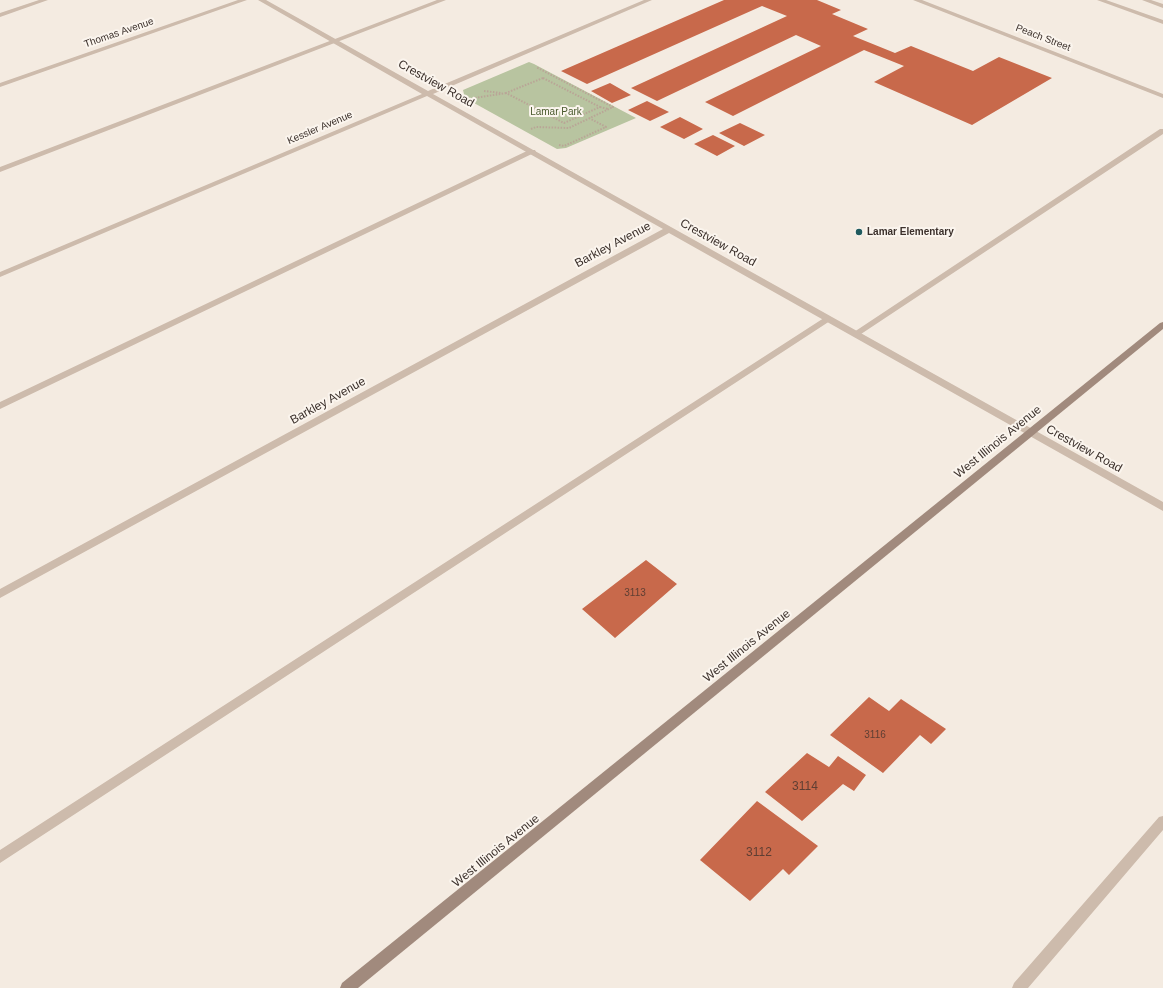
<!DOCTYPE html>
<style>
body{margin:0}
canvas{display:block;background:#f4ebe1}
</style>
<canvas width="1163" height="988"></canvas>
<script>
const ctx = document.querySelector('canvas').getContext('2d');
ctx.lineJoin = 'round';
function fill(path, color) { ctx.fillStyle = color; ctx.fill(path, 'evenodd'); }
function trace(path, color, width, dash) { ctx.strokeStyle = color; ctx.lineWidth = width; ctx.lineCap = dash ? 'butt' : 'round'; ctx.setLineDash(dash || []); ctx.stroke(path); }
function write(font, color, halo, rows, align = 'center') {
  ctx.font = font + ' Arial,sans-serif'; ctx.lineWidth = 4; ctx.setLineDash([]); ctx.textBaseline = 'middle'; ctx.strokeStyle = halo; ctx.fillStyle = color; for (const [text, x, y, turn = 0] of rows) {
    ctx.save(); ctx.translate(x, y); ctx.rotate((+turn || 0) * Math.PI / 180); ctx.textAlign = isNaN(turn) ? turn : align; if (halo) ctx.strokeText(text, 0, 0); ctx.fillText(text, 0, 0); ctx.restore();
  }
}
fill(new Path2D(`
 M 529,62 L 534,64 L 636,118 L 566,148 L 557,149 L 465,98 L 463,90 Z`), '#b8c4a0');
fill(new Path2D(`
 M 724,0 L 817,0 L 841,10 L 832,14 L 868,29 L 853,36 L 895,53 L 911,46 L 973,71 L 999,57 L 1052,78 L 972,125 L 874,82 L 904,66 L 864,50 L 733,116 L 705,102 L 821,46 L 796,35 L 657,101 L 631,88 L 787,16 L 762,6 L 587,84 L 561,71 Z
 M 610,83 L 631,95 L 612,103 L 591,91 Z
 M 647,101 L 669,112 L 650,121 L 628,110 Z
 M 680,117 L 703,129 L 684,139 L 660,127 Z
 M 740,123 L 765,135 L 744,146 L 719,133 Z
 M 713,135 L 735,146 L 717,156 L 694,144 Z
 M 646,560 L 677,584 L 615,638 L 582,609 Z
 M 869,697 L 889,711 L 901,699 L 946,729 L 931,744 L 920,735 L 883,773 L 830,735 Z
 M 807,753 L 829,767 L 838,756 L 866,775 L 854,791 L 843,784 L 802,821 L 765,792 Z
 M 757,801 L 818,846 L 789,875 L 783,869 L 750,901 L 700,860 Z`), '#c8694b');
trace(new Path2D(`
 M 543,78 L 600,107 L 564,123 L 506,93 Z
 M 484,91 L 501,93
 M 475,98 L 506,93
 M 600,107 L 608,109
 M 531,129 L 536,127 L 569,128 L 613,107 L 536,67
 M 559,145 L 564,146 L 606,127 L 589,118`), '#b9a596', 2, [1.5, 1.5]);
fill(new Path2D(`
 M 39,0 L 48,0 L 0,17 L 0,13 Z
 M 437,0 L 446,0 L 0,172 L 0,167 Z
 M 1097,0 L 1106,0 L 1163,20 L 1163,24 Z
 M 1142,0 L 1151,0 L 1163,4 L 1163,8 Z
 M 1160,129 L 1163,129 L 1163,134 L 858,336 L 855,337 L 851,334 Z
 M 529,150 L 535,150 L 536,152 L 0,409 L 0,402 Z
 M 827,316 L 830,317 L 831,319 L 830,321 L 0,863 L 0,850 Z
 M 1163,816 L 1163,830 L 1028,988 L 1012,988 L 1014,983 L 1159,817 Z`), '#cdbbac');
fill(new Path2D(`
 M 238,0 L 247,0 L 0,87 L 0,83 Z
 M 258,0 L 266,0 L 428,91 L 644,0 L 652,0 L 433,94 L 1163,502 L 1163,511 L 669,233 L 0,598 L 0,589 L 663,229 L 427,96 L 0,277 L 0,272 L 422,94 Z
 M 913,0 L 922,0 L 1163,94 L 1163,98 Z`), '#cdbbac');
fill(new Path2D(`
 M 1163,322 L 1163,329 L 358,988 L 340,988 L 342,983 L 1160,323 Z`), '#a18a7d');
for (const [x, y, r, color] of [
 [859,232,4,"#1f5a5e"]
]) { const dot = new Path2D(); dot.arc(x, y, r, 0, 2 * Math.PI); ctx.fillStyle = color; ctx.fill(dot); trace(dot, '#fbf5ee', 1.5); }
write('10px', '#3b302b', '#fbf5ee', [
 ["Thomas Avenue",119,33,-19],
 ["Peach Street",1043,38,21],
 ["Kessler Avenue",320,128,-23]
]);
write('10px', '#4a5a2e', '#fbf5ee', [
 ["Lamar Park",556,112]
]);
write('bold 10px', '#3b302b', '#fbf5ee', [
 ["Lamar Elementary",867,232]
], 'left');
write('10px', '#5e3e33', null, [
 ["3113",635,593],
 ["3116",875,735]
]);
write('12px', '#3b302b', '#fbf5ee', [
 ["Crestview Road",436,84,29],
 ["Crestview Road",718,243,29],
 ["Barkley Avenue",613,245,-28],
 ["Barkley Avenue",328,401,-29],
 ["West Illinois Avenue",998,442,-39],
 ["Crestview Road",1084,449,29],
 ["West Illinois Avenue",747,646,-39],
 ["West Illinois Avenue",496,851,-39]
]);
write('12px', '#5e3e33', null, [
 ["3114",805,787],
 ["3112",759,853]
]);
</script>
